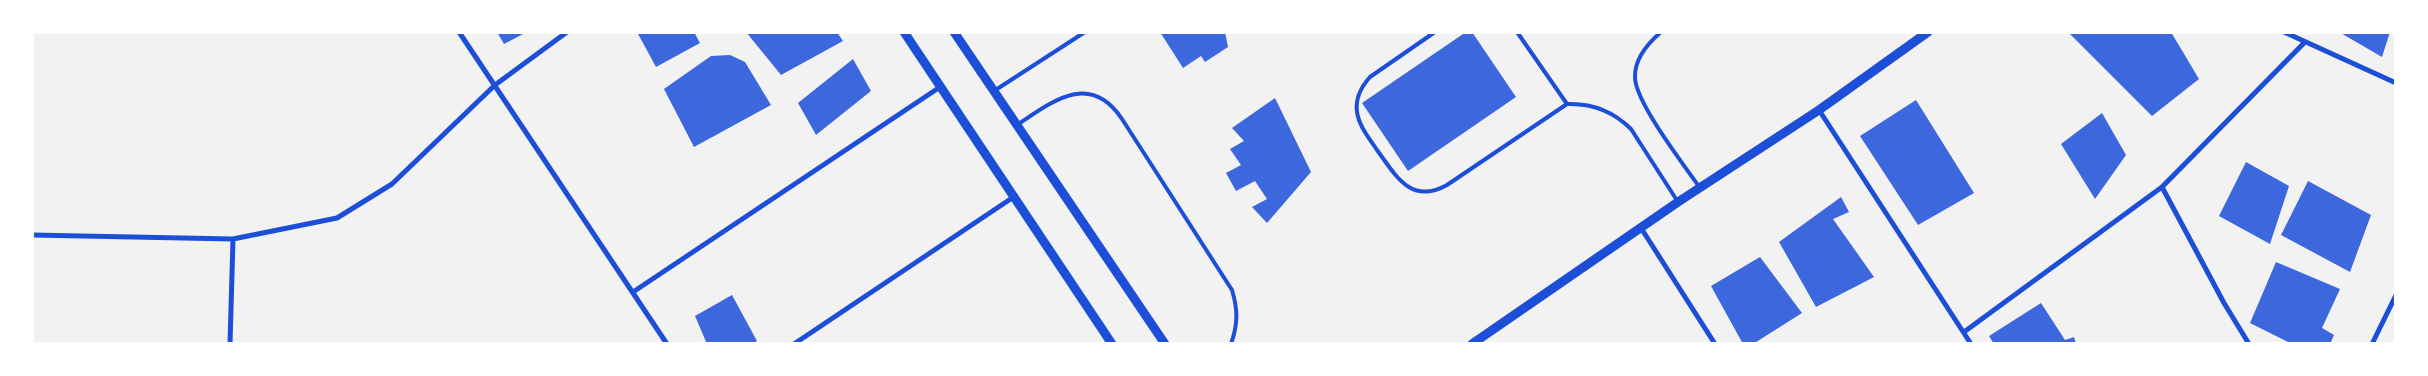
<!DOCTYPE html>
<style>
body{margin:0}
#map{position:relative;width:2428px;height:376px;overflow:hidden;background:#f2f2f2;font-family:Merriweather,serif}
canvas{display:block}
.frame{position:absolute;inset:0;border:34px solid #fff;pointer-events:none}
</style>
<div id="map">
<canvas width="2428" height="376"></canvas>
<div class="frame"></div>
</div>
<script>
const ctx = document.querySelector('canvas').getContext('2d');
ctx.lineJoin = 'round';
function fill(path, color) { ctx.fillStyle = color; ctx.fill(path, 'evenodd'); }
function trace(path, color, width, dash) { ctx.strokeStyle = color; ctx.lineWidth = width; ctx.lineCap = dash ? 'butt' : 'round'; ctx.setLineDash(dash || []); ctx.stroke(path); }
fill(new Path2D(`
 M 497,32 L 527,32 L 504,44 Z
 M 637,32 L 694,32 L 700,43 L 656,67 Z
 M 746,32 L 837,32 L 843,41 L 781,75 Z
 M 1160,32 L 1225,32 L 1228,47 L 1205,62 L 1201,56 L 1183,68 Z
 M 1466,32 L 1472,32 L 1516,97 L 1408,171 L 1362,103 Z
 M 2068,32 L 2171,32 L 2199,79 L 2152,116 Z
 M 2339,32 L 2390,32 L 2382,57 Z
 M 730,55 L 745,62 L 771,105 L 694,147 L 664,89 L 711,56 Z
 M 853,59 L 871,91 L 816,135 L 798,103 Z
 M 1275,98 L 1311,172 L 1267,223 L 1252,207 L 1267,199 L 1255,181 L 1236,191 L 1226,173 L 1241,165 L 1230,149 L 1244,141 L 1232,128 Z
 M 1916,100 L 1974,193 L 1918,225 L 1860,136 Z
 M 2102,113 L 2126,155 L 2095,199 L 2061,144 Z
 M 2246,162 L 2289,186 L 2270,244 L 2219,216 Z
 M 2308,181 L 2371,215 L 2350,272 L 2281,235 Z
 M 1841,197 L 1849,212 L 1833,219 L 1874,277 L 1816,307 L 1779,242 Z
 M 1760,257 L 1802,313 L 1753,344 L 1743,344 L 1711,286 Z
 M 2276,262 L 2340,289 L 2322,328 L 2334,335 L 2330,344 L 2292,344 L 2250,323 Z
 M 732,295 L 757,341 L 752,344 L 707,344 L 695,316 Z
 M 2041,303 L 2065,340 L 2074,337 L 2076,344 L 1994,344 L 1989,336 Z`), '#3d67dc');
trace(new Path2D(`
 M 1435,32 L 1370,77 C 1361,87 1355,98 1357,112 C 1359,126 1369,138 1377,150 C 1396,176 1411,205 1447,185 L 1567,104 L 1517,32
 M 1661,32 C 1647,44 1634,59 1635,78 C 1636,103 1684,165 1700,188
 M 994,91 L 1085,32
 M 1567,104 C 1593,103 1613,111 1631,129 L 1678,202
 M 1017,125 C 1053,101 1090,71 1122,119 L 1232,290 C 1238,310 1238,324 1231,344`), '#1d4ed8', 4);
trace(new Path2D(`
 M 459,32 L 667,344
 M 2284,32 L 2396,83
 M 1819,110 L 1971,344
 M 2162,187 L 2224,303 L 2249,344
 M 1641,228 L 1715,344
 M 32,235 L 233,239 L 337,218 L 392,184 L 495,85 L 567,32
 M 633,292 L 940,87
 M 1964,332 L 2162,187 L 2305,42
 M 230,344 L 233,239
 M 794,344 L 1015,196
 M 2372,344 L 2396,295`), '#1d4ed8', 5);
trace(new Path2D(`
 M 904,32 L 1112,344
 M 954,32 L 1165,344
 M 1472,344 L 1678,202 L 1819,110 L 1928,32`), '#1d4ed8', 9);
</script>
